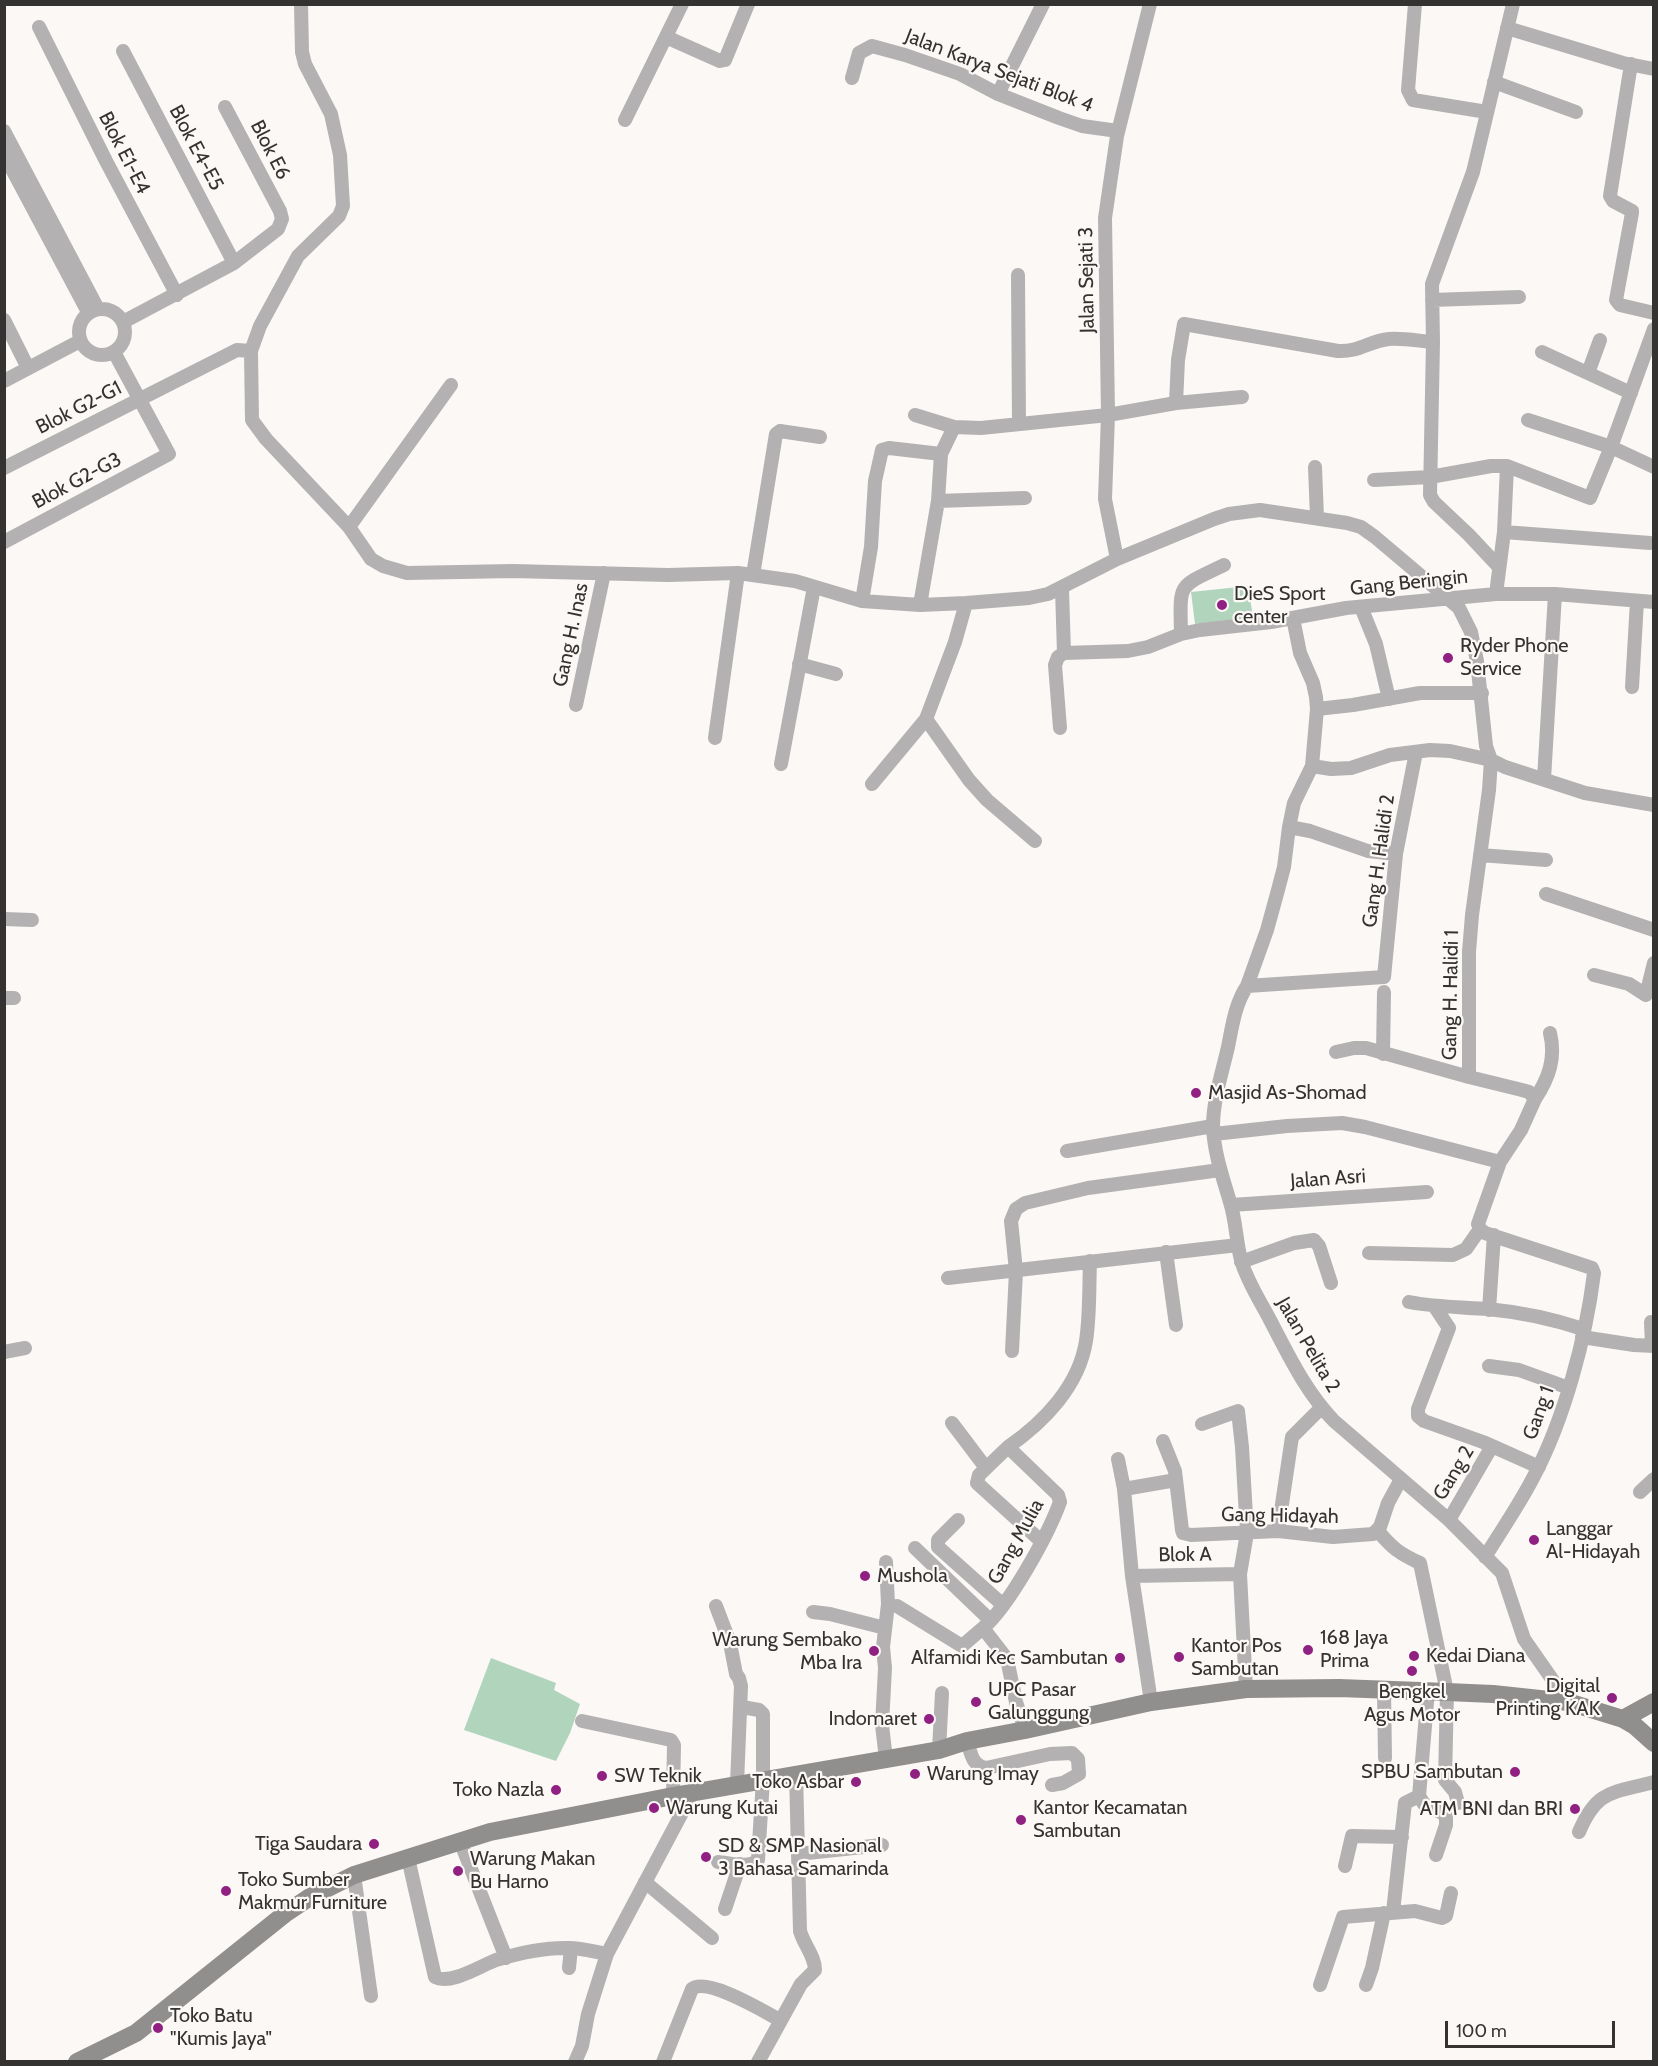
<!DOCTYPE html>
<style>
body{margin:0}
#map{position:relative;width:1658px;height:2066px;overflow:hidden;background:#fbf8f5;font-family:Cabin,sans-serif}
canvas{display:block}
.frame{position:absolute;inset:0;border:6px solid #353332;pointer-events:none}
.scale{position:absolute;left:1445px;top:2021px;width:170px;height:27px;box-sizing:border-box;border:3px solid #353332;border-top:0;padding-left:8px;font-size:18px;line-height:21px;white-space:nowrap;color:#353332;-webkit-text-stroke:4px #fbf8f5;paint-order:stroke}
</style>
<div id="map">
<canvas width="1658" height="2066"></canvas>
<div class="frame"></div>
<div class="scale">100 m</div>
</div>
<script>
const ctx = document.querySelector('canvas').getContext('2d');
ctx.lineJoin = 'round';
function fill(path, color) { ctx.fillStyle = color; ctx.fill(path, 'evenodd'); }
function trace(path, color, width, dash) { ctx.strokeStyle = color; ctx.lineWidth = width; ctx.lineCap = dash ? 'butt' : 'round'; ctx.setLineDash(dash || []); ctx.stroke(path); }
function write(font, color, halo, rows, align = 'center') {
  ctx.font = font + ' Cabin,sans-serif'; ctx.lineWidth = 4.5; ctx.setLineDash([]); ctx.textBaseline = 'middle'; ctx.strokeStyle = halo; ctx.fillStyle = color; for (const [text, x, y, turn = 0] of rows) {
    ctx.save(); ctx.translate(x, y); ctx.rotate((+turn || 0) * Math.PI / 180); ctx.textAlign = isNaN(turn) ? turn : align; if (halo) ctx.strokeText(text, 0, 0); ctx.fillText(text, 0, 0); ctx.restore();
  }
}
fill(new Path2D(`
 M 1248,586 L 1253,617 L 1195,624 L 1191,592 Z
 M 491,1658 L 556,1683 L 554,1690 L 580,1704 L 570,1733 L 556,1761 L 464,1730 Z`), '#b1d4bd');
trace(new Path2D(`
 M 301,4 L 302,52 L 305,64 L 331,114 L 340,155 L 343,206 L 339,216 L 298,256 L 260,326 L 251,351 L 252,420 L 266,439 L 349,527 L 371,559 L 383,566 L 407,573 L 513,571 L 668,575 L 738,573 L 795,581 L 862,601 L 920,605 L 966,603 L 1029,598 L 1048,594 L 1117,559 L 1214,519 L 1229,514 L 1260,510 L 1347,523 L 1361,527 L 1375,537 L 1459,608 L 1471,632 L 1477,661 L 1486,746 L 1491,760 L 1489,790 L 1472,915 L 1469,952 L 1469,1077 L 1522,1090 L 1529,1092 L 1535,1099 L 1521,1130 L 1500,1162 L 1478,1224 L 1480,1229 L 1485,1233 L 1592,1268 L 1594,1273 C 1586,1338 1564,1420 1533,1478 C 1519,1505 1501,1531 1485,1557
 M 1415,4 L 1408,90 L 1413,100 L 1487,112
 M 39,27 L 106,161 L 177,295
 M 1507,28 L 1623,63 L 1654,69
 M 666,37 L 720,61 L 725,60 L 748,4
 M 123,51 L 234,263
 M 1631,64 L 1610,196 L 1613,201 L 1632,211 L 1632,213 L 1616,300 L 1620,305 L 1654,313
 M 852,78 L 859,53 L 872,46 L 905,55 L 960,74 L 998,94 L 1059,118 L 1082,126 L 1118,131
 M 1494,82 L 1576,112
 M 998,94 L 1043,4
 M 625,120 L 682,4
 M 4,131 L 98,309
 M 4,154 L 88,312
 M 1018,275 L 1019,424
 M 1432,300 L 1519,297
 M79 332a23 23 0 1 1 46 0a23 23 0 1 1-46 0Z
 M 4,320 L 28,368
 M 123,322 L 234,263 L 278,229 L 282,219 L 280,211 L 225,107
 M 1542,352 L 1631,393
 M 1588,373 L 1600,340
 M 4,381 L 80,341
 M 1176,403 L 1178,360 L 1184,324 L 1338,351 C 1360,352 1369,341 1389,339 C 1404,338 1419,341 1433,342
 M 915,415 L 954,427 L 981,428 L 1108,415 L 1176,403 L 1242,397
 M 1528,420 L 1611,447 L 1654,467
 M 1315,467 L 1317,518
 M 4,468 L 237,350 L 251,351
 M 1374,480 L 1430,477 L 1491,466 L 1507,466 L 1590,498 L 1611,447 L 1654,329
 M 938,501 L 1025,498
 M 349,527 L 451,385
 M 1504,532 L 1650,543
 M 4,542 L 169,454 L 114,352
 M 1117,559 L 1105,499 L 1108,415 L 1105,218 L 1117,136 L 1150,4
 M 1498,566 L 1469,535 L 1434,502 L 1430,495 L 1433,342 L 1432,284 L 1473,172 L 1513,4
 M 753,575 L 776,434 L 780,431 L 820,437
 M 1496,594 L 1504,532 L 1507,466
 M 862,601 L 871,547 L 875,481 L 882,450 L 889,448 L 941,454
 M 920,605 L 938,501 L 941,454 L 954,427
 M 1361,607 L 1376,644 L 1389,699
 M 1181,634 C 1180,581 1177,588 1224,565
 M 1064,653 L 1128,651 L 1148,647 L 1181,634 L 1200,630 L 1271,622 L 1346,608 L 1496,594 L 1555,594 L 1654,602
 M 799,664 L 836,674
 M 1632,687 L 1637,601
 M 576,705 L 604,573
 M 1317,709 L 1353,705 L 1420,693 L 1482,693
 M 926,719 L 969,780 L 987,800 L 1035,841
 M 1060,728 L 1055,665 L 1058,657 L 1064,653 L 1062,589
 M 715,738 L 738,573
 M 1416,752 L 1396,854 L 1384,977 L 1247,986 C 1235,1004 1232,1027 1228,1047 C 1222,1073 1213,1100 1213,1127 C 1214,1153 1223,1178 1230,1202 C 1236,1221 1236,1241 1241,1260 C 1247,1281 1259,1299 1269,1318 C 1288,1354 1305,1391 1334,1421 L 1449,1520 L 1502,1573 L 1524,1639 L 1568,1702
 M 781,764 L 814,587
 M 1312,766 L 1331,769 L 1351,768 L 1390,755 L 1430,750 L 1450,751 L 1491,760 L 1505,767 L 1585,793 L 1654,805
 M 1544,779 L 1555,594
 M 872,784 L 926,719 L 955,642 L 966,603
 M 1289,827 L 1310,831 L 1368,851 L 1396,854
 M 1480,855 L 1546,860
 M 1546,894 L 1654,930
 M 4,919 L 32,920
 M 1594,975 L 1629,984 L 1646,995 L 1654,963
 M 1247,986 L 1267,930 L 1278,890 L 1284,867 L 1289,827 L 1294,803 L 1312,766 L 1317,709 L 1316,697 L 1313,683 L 1300,653 L 1293,618
 M 4,998 L 14,998
 M 1336,1052 L 1354,1048 L 1366,1048 L 1469,1077
 M 1383,1054 L 1384,992
 M 1535,1099 C 1549,1078 1556,1058 1550,1033
 M 1214,1134 L 1287,1126 L 1342,1123 L 1365,1127 L 1500,1162
 M 1067,1151 L 1213,1126
 M 1231,1205 L 1427,1192
 M 1166,1252 L 1176,1325
 M 1369,1253 L 1453,1255 L 1466,1249 L 1480,1229
 M 1241,1262 L 1294,1243 L 1314,1240 L 1319,1246 L 1331,1283
 M 948,1278 L 1238,1245
 M 1409,1302 C 1435,1307 1461,1307 1488,1309 C 1519,1312 1553,1319 1583,1329
 M 1435,1307 L 1449,1328 L 1418,1409 L 1418,1416 L 1424,1421 L 1483,1442 L 1539,1467
 M 1489,1310 L 1494,1235
 M 1651,1322 L 1652,1346
 M 1582,1337 L 1634,1345 L 1654,1346
 M 1012,1351 L 1016,1271 L 1011,1221 L 1016,1209 L 1025,1203 L 1088,1188 L 1220,1170
 M 4,1352 L 25,1348
 M 1489,1366 L 1519,1370 L 1569,1388
 M 952,1423 L 986,1468
 M 1202,1424 L 1238,1411 L 1242,1447 L 1247,1533 L 1240,1574 L 1246,1689
 M 1163,1441 L 1175,1471 L 1182,1530 L 1183,1533 L 1191,1535 L 1278,1531 L 1333,1537 L 1373,1534 L 1380,1527 L 1388,1503 L 1401,1479
 M 1008,1447 L 979,1475 L 977,1483 L 1042,1542
 M 1118,1459 L 1124,1489 L 1132,1576 L 1151,1702
 M 1124,1489 L 1176,1480
 M 1640,1492 L 1654,1479
 M 958,1520 L 938,1540 L 938,1547 L 1003,1605
 M 1449,1520 L 1492,1446
 M 1278,1531 L 1292,1437 L 1321,1408
 M 1378,1531 C 1392,1548 1400,1554 1420,1563 L 1447,1692 L 1445,1780 L 1455,1792 L 1458,1803
 M 915,1548 L 990,1620
 M 886,1562 L 888,1604 L 883,1647 L 885,1668 L 882,1725 L 886,1759
 M 1132,1576 L 1240,1574
 M 716,1606 L 730,1643 L 736,1674 L 739,1678 L 741,1686 L 737,1784
 M 897,1606 L 962,1646 L 983,1628
 M 813,1612 L 830,1614 L 885,1628
 M 1384,1689 L 1385,1758
 M 582,1721 L 671,1740 L 674,1745 L 673,1796
 M 1025,1730 L 1016,1702 L 1007,1659 L 983,1628 C 1009,1606 1048,1535 1060,1502 L 1058,1495 L 1008,1447 C 1044,1422 1079,1386 1086,1341 C 1090,1315 1089,1288 1090,1261
 M 967,1741 C 971,1753 972,1766 986,1768 L 1050,1754 L 1072,1753 L 1078,1759 L 1079,1774 L 1063,1783 L 1052,1785
 M 939,1750 L 942,1693
 M 1419,1796 L 1428,1691
 M 1419,1796 L 1424,1804 L 1446,1815 L 1446,1825 L 1436,1855
 M 1579,1832 C 1597,1789 1613,1793 1654,1782
 M 460,1841 L 506,1958
 M 798,1854 L 882,1845
 M 408,1858 L 435,1977 C 451,1985 480,1966 496,1960 C 519,1953 546,1947 570,1948 C 582,1948 595,1952 607,1954
 M 718,1862 C 730,1863 749,1869 758,1860 L 763,1779 L 763,1714 L 759,1710 L 742,1707
 M 1345,1866 L 1352,1836 L 1402,1837
 M 354,1875 L 371,1996
 M 645,1882 L 712,1938
 M 725,1909 L 740,1864
 M 1393,1912 L 1405,1803 L 1419,1796
 M 569,1968 L 571,1948
 M 1320,1985 L 1343,1917 L 1415,1911 L 1442,1918 L 1446,1916 L 1451,1893
 M 1366,1985 L 1372,1968 L 1384,1913
 M 575,2062 L 582,2046 L 588,2014 L 607,1954 L 692,1794
 M 663,2062 L 692,1989 C 707,1977 763,2011 780,2020
 M 758,2062 L 801,1984 L 815,1970 C 815,1956 804,1945 800,1931 L 796,1773`), '#b3b1b1', 14);
trace(new Path2D(`
 M 1623,1719 L 1654,1702
 M 77,2062 L 136,2033 L 286,1913 L 310,1897 L 354,1875 L 490,1832 L 673,1796 L 939,1750 L 967,1741 L 1025,1730 L 1151,1702 L 1246,1689 L 1339,1688 L 1447,1692 L 1493,1694 L 1568,1702 L 1623,1719 L 1635,1726 L 1654,1743`), '#918e8e', 18);
for (const [x, y, r, color] of [
 [1222,605,6,"#902081"],
 [1448,658,6,"#902081"],
 [1196,1093,6,"#902081"],
 [1534,1540,6,"#902081"],
 [865,1576,6,"#902081"],
 [1308,1650,6,"#902081"],
 [874,1651,6,"#902081"],
 [1414,1656,6,"#902081"],
 [1179,1657,6,"#902081"],
 [1120,1658,6,"#902081"],
 [1412,1671,6,"#902081"],
 [1612,1698,6,"#902081"],
 [976,1702,6,"#902081"],
 [929,1719,6,"#902081"],
 [1515,1772,6,"#902081"],
 [915,1774,6,"#902081"],
 [602,1776,6,"#902081"],
 [856,1782,6,"#902081"],
 [556,1790,6,"#902081"],
 [654,1808,6,"#902081"],
 [1575,1809,6,"#902081"],
 [1021,1820,6,"#902081"],
 [374,1844,6,"#902081"],
 [706,1857,6,"#902081"],
 [458,1871,6,"#902081"],
 [226,1891,6,"#902081"],
 [158,2028,6,"#902081"]
]) { const dot = new Path2D(); dot.arc(x, y, r, 0, 2 * Math.PI); ctx.fillStyle = color; ctx.fill(dot); trace(dot, '#fbf8f5', 2); }
write('20px', '#353332', '#fbf8f5', [
 ["Jalan Karya Sejati Blok 4",999,71,21],
 ["Blok E4-E5",196,148,62],
 ["Blok E6",270,150,63],
 ["Blok E1-E4",124,153,63],
 ["Jalan Sejati 3",1087,280,-91],
 ["Blok G2-G1",79,408,-27],
 ["Blok G2-G3",77,481,-28],
 ["Gang Beringin",1409,583,-6],
 ["Gang H. Inas",571,635,-78],
 ["Gang H. Halidi 2",1379,861,-82],
 ["Gang H. Halidi 1",1451,995,-89],
 ["Jalan Asri",1328,1179,-4],
 ["Jalan Pelita 2",1308,1345,60],
 ["Gang 1",1539,1413,-70],
 ["Gang 2",1454,1473,-59],
 ["Gang Hidayah",1280,1516,1],
 ["Gang Mulia",1016,1542,-61],
 ["Blok A",1185,1555,-1]
]);
write('20px', '#353332', '#fbf8f5', [
 ["DieS Sport",1234,594],
 ["center",1234,617],
 ["Ryder Phone",1460,646],
 ["Service",1460,669],
 ["Masjid As-Shomad",1208,1093],
 ["Langgar",1546,1529],
 ["Al-Hidayah",1546,1552],
 ["Mushola",877,1576],
 ["168 Jaya",1320,1638],
 ["Prima",1320,1661],
 ["Warung Sembako",862,1640,"right"],
 ["Mba Ira",862,1663,"right"],
 ["Kantor Pos",1191,1646],
 ["Sambutan",1191,1669],
 ["Kedai Diana",1426,1656],
 ["Alfamidi Kec Sambutan",1108,1658,"right"],
 ["Digital",1600,1686,"right"],
 ["Printing KAK",1600,1709,"right"],
 ["UPC Pasar",988,1690],
 ["Galunggung",988,1713],
 ["Bengkel",1412,1692,"center"],
 ["Agus Motor",1412,1715,"center"],
 ["Indomaret",917,1719,"right"],
 ["SPBU Sambutan",1503,1772,"right"],
 ["Warung Imay",927,1774],
 ["SW Teknik",614,1776],
 ["Toko Asbar",844,1782,"right"],
 ["Toko Nazla",544,1790,"right"],
 ["Warung Kutai",666,1808],
 ["Kantor Kecamatan",1033,1808],
 ["Sambutan",1033,1831],
 ["ATM BNI dan BRI",1563,1809,"right"],
 ["Tiga Saudara",362,1844,"right"],
 ["SD & SMP Nasional",718,1846],
 ["3 Bahasa Samarinda",718,1869],
 ["Warung Makan",470,1859],
 ["Bu Harno",470,1882],
 ["Toko Sumber",238,1880],
 ["Makmur Furniture",238,1903],
 ["Toko Batu",170,2016],
 ["\"Kumis Jaya\"",170,2039]
], 'left');
</script>
